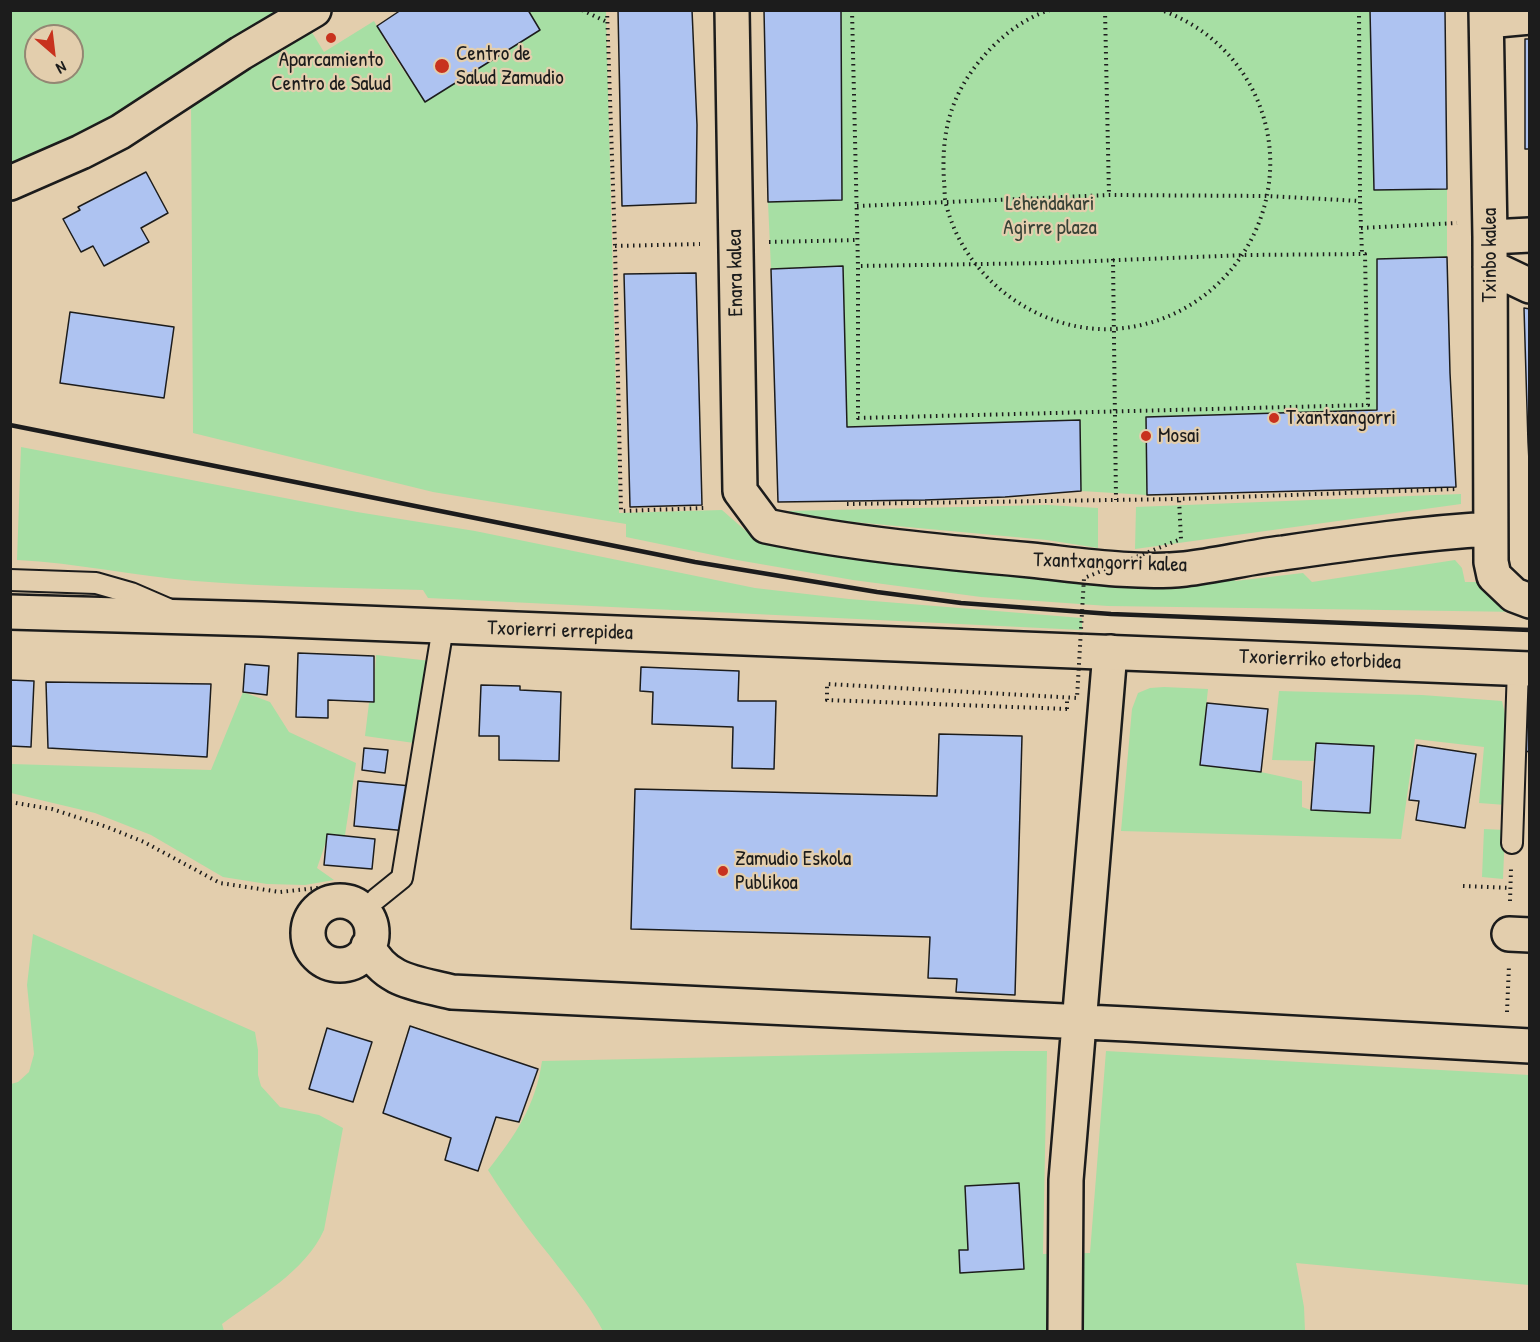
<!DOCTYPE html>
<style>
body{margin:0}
#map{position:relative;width:1540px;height:1342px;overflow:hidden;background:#e3cead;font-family:"Patrick Hand",sans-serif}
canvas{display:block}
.frame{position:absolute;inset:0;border:12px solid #1c1c1c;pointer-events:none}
.north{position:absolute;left:24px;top:24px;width:60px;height:60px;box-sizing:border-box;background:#e3cead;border:2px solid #938773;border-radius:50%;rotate:152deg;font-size:16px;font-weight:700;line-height:24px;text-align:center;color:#1c1c1c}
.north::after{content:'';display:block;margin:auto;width:21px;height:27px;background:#c8321e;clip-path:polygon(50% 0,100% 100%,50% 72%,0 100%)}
</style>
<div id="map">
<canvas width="1540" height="1342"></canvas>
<div class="frame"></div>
<div class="north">N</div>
</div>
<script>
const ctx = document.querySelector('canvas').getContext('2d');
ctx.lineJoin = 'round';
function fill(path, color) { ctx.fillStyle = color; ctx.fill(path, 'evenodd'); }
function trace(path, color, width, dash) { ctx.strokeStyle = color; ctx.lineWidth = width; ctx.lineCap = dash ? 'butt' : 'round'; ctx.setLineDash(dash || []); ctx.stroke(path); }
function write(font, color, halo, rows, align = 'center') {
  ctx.font = font + ' "Patrick Hand",sans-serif'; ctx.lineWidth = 4.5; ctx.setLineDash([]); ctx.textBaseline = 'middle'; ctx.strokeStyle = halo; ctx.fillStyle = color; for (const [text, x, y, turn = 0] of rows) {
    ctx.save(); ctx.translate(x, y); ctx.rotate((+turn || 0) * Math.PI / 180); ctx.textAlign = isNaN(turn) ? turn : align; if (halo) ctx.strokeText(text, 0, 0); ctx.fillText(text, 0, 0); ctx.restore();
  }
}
fill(new Path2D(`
 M 11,11 L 288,11 L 36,162 L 11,172 ZM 36,36 L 72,36 L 72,72 L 36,72 Z
 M 528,11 L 606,11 L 619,513 L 722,510 L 746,531 L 754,526 L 1233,571 L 1235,581 L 1303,573 L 1312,582 L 1455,560 L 1462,568 L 1465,582 L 1478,582 L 1500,602 L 1522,612 L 1108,606 L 981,597 L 853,580 L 737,560 L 626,537 L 626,524 L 433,492 L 193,433 L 191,100 L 308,26 L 324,52 L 374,21 L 393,55 L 425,101 L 540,30 Z
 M 841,11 L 1370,11 L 1374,190 L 1447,189 L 1447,257 L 1377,260 L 1377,410 L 1146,417 L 1147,495 L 1081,491 L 1080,420 L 847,427 L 843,266 L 771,269 L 768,202 L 842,200 Z
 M 21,447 L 357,512 L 475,531 L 755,588 L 849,599 L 1082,618 L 1082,630 L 428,598 L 423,590 C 347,588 271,587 195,581 C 135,576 77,563 17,560 Z
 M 1461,494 L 1461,504 L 1135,549 L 1136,507 Z
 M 1047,505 L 1098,508 L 1098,548 L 1047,540 L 789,516 L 787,514 L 787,511 Z
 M 376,655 L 431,661 L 414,743 L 365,736 L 369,703 L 373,702 Z
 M 1164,687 L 1208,689 L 1200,765 L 1261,772 L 1302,781 L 1302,807 L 1311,810 L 1370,813 L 1374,746 L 1316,743 L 1314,761 L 1272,760 L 1279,691 L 1422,695 L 1502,701 L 1508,727 L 1506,805 L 1479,803 L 1484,747 L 1415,739 L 1401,839 L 1121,831 L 1132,709 L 1138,693 L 1150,688 Z
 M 243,692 L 270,702 L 289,732 L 356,763 L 345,835 L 328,836 L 317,868 L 334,880 L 305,885 L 267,884 L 223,877 L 151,835 L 95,813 L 11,793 L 11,764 L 211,770 Z
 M 1484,829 L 1505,830 L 1503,879 L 1482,877 Z
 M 33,934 L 255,1032 L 258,1050 L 258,1075 L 261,1086 L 280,1107 L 319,1115 L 343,1128 L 324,1230 C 305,1272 258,1297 222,1324 L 224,1331 L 11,1331 L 11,1084 L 18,1082 L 29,1072 L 34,1054 L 27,985 Z
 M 1007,1051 L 1047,1051 L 1043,1254 L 1090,1253 L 1106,1051 L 1529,1075 L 1529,1285 L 1296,1263 L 1304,1307 L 1305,1331 L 603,1331 C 589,1304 568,1280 550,1256 C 527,1228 507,1200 488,1170 C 515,1136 536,1105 542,1061 Z`), '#a7dfa4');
const building = new Path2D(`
 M 401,10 L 528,10 L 540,30 L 425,102 L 377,26 Z
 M 618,10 L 692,10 L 697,125 L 696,203 L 622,206 Z
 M 764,10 L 841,10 L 842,200 L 768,202 Z
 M 1370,10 L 1445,10 L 1447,189 L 1374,190 Z
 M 1525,39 L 1530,39 L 1530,149 L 1525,149 Z
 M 146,172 L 168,213 L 141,228 L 149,242 L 104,266 L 93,246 L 81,252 L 63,219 L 80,210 L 78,207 Z
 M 1447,257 L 1450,373 L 1456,487 L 1147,495 L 1146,417 L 1377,410 L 1377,259 Z
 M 843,266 L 847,427 L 1080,420 L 1081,491 L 1005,497 L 925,500 L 778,502 L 771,269 Z
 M 696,273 L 702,505 L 630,507 L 624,274 Z
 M 1524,308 L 1530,309 L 1530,480 L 1528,442 Z
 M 70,312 L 174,327 L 164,398 L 60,383 Z
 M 298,653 L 374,656 L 374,702 L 328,700 L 328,718 L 296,717 Z
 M 245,664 L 269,666 L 267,695 L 243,692 Z
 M 641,667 L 739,671 L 738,701 L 776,701 L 774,769 L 732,768 L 733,727 L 652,724 L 653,692 L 640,691 Z
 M 10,680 L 34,681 L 31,747 L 10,746 Z
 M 46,682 L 211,684 L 207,757 L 48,748 Z
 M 481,685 L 520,686 L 520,690 L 561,692 L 559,761 L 499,760 L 499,736 L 479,736 Z
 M 1207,703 L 1268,709 L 1261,772 L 1200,765 Z
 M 1524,727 L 1530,727 L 1530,752 L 1525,751 Z
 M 939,734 L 1022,736 L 1015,995 L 956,992 L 957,979 L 928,978 L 930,937 L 631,929 L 635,789 L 937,796 Z
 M 1316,743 L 1374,746 L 1370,813 L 1311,810 Z
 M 1417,745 L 1476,754 L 1465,828 L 1416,820 L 1419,801 L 1409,800 Z
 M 364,748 L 388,750 L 385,773 L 362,770 Z
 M 358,781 L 411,786 L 407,831 L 354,826 Z
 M 327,834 L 375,839 L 372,869 L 324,865 Z
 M 410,1026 L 538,1069 L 519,1122 L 496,1117 L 478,1171 L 445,1160 L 451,1138 L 383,1113 Z
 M 327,1028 L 372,1042 L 353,1102 L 309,1089 Z
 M 1019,1183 L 1024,1269 L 960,1273 L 959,1250 L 968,1250 L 965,1186 Z`);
fill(building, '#aec3f1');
trace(building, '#1c1c1c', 1.5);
const lane = new Path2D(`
 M 10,580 L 96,583 L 131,593 L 168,609
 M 1512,843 L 1518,668
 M 376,899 L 402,878 L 443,627`);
const street = new Path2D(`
 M 732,10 L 740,491 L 766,526 C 853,544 942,552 1031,560 C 1079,565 1137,574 1185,569 C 1218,565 1250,557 1283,553 C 1352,543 1421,533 1490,529
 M 1486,10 L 1490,237 L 1491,562 L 1494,576 L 1514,595 L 1530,601
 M 1487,21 L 1530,17
 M 10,183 L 81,152 L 120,132 L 241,53 L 314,10
 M 1490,237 L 1530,235
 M 1490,267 L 1530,286
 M308 933a32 32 0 1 1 64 0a32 32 0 1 1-64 0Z
 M 1509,934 L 1530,935
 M 368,946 C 385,982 417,983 452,992 L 1127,1024 L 1530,1046
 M 1065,1332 L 1066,1180 L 1110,652`);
const secondary = new Path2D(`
 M 10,612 L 262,619 L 1530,669`);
trace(lane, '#1c1c1c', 24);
trace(street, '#1c1c1c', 38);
trace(secondary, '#1c1c1c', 38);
trace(new Path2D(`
 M 582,10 L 607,22
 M 607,10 L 615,246 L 621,511 L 705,508
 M 852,10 L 858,266 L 858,418 L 1368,405 L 1365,254 L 1244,255 L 1048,263 L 858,266
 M 1050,10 C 1024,18 1000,37 983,57 C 950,95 941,133 944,181 C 945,188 944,197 946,204 C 964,278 1038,333 1114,329 C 1238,321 1311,184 1246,78 C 1226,46 1197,23 1161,10
 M 1105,10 L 1109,195
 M 1359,10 L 1360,201 L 1362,254
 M 857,206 L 1109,195 L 1267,196 L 1360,201
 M 1361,228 L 1457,223
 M 769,242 L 858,240
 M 615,246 L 700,244
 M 1113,259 L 1116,500
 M 847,504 L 1179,499 L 1457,489
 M 1067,709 L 1067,698
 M 10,802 L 52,809 L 107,827 L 144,842 L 220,883 L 280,892 L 335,886
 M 1463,886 L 1510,888
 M 1510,901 L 1511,869
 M 1507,1012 L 1509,965`), '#1c1c1c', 4, [1.5, 4.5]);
trace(lane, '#e3cead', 20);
trace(street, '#e3cead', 33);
trace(secondary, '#e3cead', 33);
trace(new Path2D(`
 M 10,425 L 695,562 L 877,592 L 961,603 L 1111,614 L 1530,630`), '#1c1c1c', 4.5);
trace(new Path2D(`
 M 1067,709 L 827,700 L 827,684 L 1077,698 L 1084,578 L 1181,539 L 1179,499`), '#1c1c1c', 4, [1.5, 4.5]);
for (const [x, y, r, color] of [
 [331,38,6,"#c8321e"],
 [442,66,8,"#c8321e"],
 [1274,418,6,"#c8321e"],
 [1146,436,6,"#c8321e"],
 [723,871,6,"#c8321e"]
]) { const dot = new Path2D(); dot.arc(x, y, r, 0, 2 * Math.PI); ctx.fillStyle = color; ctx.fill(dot); trace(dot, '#e3cead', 2); }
write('21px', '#1c1c1c', '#e3cead', [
 ["Centro de",456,54],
 ["Salud Zamudio",456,78],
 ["Aparcamiento",331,60,"center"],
 ["Centro de Salud",331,84,"center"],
 ["Txantxangorri",1286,418],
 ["Mosai",1158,436],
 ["Zamudio Eskola",735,859],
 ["Publikoa",735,883]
], 'left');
write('21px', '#384337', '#e3cead', [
 ["Lehendakari",1050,204],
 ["Agirre plaza",1050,228]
]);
write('21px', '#1c1c1c', '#e3cead', [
 ["Txinbo kalea",1490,255,-90],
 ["Enara kalea",736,273,-91],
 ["Txantxangorri kalea",1110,563,2],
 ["Txorierri errepidea",560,631,2],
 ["Txorierriko etorbidea",1320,660,2]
]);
</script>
